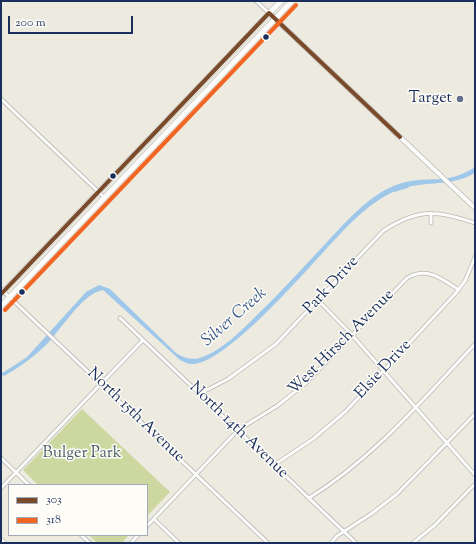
<!DOCTYPE html>
<style>
body{margin:0}
#map{position:relative;width:476px;height:544px;overflow:hidden;background:#edeae0;font-family:"Sorts Mill Goudy",serif}
canvas{display:block}
.frame{position:absolute;inset:0;border:2px solid #1b2f5e;pointer-events:none}
.legend{position:absolute;left:8px;top:484px;width:140px;height:52px;box-sizing:border-box;background:#fdfcf7;border:1px solid #a3aaba;margin:0;padding:5px 7px;list-style:none;font-size:12px;color:#1b2f5e}
.legend li{display:flex;align-items:center;gap:8px;height:20px}
.legend b{width:20px;border:1px solid #a3aaba}
.scale{position:absolute;left:8px;top:16px;width:125px;height:18px;box-sizing:border-box;border:2px solid #1b2f5e;border-top:0;padding-left:5px;font-size:12px;line-height:14px;white-space:nowrap;color:#1b2f5e;-webkit-text-stroke:3px #fdfcf7;paint-order:stroke}
</style>
<div id="map">
<canvas width="476" height="544"></canvas>
<div class="frame"></div>
<ul class="legend">
<li><b style="height:5px;background:#7a4b2a"></b>303</li>
<li><b style="height:5px;background:#f26522"></b>318</li>
</ul>
<div class="scale">200 m</div>
</div>
<script>
const ctx = document.querySelector('canvas').getContext('2d');
ctx.lineJoin = 'round';
function fill(path, color) { ctx.fillStyle = color; ctx.fill(path, 'evenodd'); }
function trace(path, color, width, dash) { ctx.strokeStyle = color; ctx.lineWidth = width; ctx.lineCap = dash ? 'butt' : 'round'; ctx.setLineDash(dash || []); ctx.stroke(path); }
function write(font, color, halo, rows, align = 'center') {
  ctx.font = font + ' "Sorts Mill Goudy",serif'; ctx.lineWidth = 3; ctx.setLineDash([]); ctx.textBaseline = 'middle'; ctx.strokeStyle = halo; ctx.fillStyle = color; for (const [text, x, y, turn = 0] of rows) {
    ctx.save(); ctx.translate(x, y); ctx.rotate((+turn || 0) * Math.PI / 180); ctx.textAlign = isNaN(turn) ? turn : align; if (halo) ctx.strokeText(text, 0, 0); ctx.fillText(text, 0, 0); ctx.restore();
  }
}
fill(new Path2D(`
 M 82,409 L 170,492 L 147,516 L 147,485 L 38,485 L 23,470 Z
 M 89,535 L 129,535 L 122,543 L 97,543 Z`), '#cdd8a1');
fill(new Path2D(`
 M 475,167 L 475,173 C 455,184 441,182 419,185 C 387,188 362,211 341,233 C 315,260 227,365 192,364 C 188,364 184,362 180,360 L 103,290 C 83,293 62,328 48,343 C 35,356 20,367 4,376 L 1,374 L 27,357 L 86,292 L 99,285 L 110,289 L 176,353 C 185,359 194,361 205,356 C 224,348 240,332 255,317 C 284,289 311,259 339,229 C 356,211 377,190 402,183 C 430,175 446,186 475,167 Z`), '#9ec7ea');
trace(new Path2D(`
 M 395,191 L 408,187`), '#9ec7ea', 1.5);
const minor = new Path2D(`
 M 256,1 L 269,13
 M 1,99 L 105,198
 M 431,213 L 431,223
 M 1,289 L 268,543
 M 318,300 L 352,335 L 475,475
 M 120,318 L 356,543
 M 199,394 L 228,379 L 276,344 L 383,231 C 418,208 437,210 475,223
 M 1,458 L 29,485
 M 274,465 L 313,439 L 346,411 L 455,294 L 465,281 L 475,257
 M 1,488 L 143,340
 M 309,498 C 374,458 423,399 475,344
 M 154,519 L 179,543
 M 147,526 L 238,430 L 277,406 L 306,383 L 407,278 C 427,266 442,279 459,290
 M 81,535 L 90,543
 M 1,539 L 5,543
 M 131,543 L 138,535
 M 331,543 L 337,536 L 371,514 L 397,494 L 475,414
 M 413,543 L 435,525 L 475,484`);
const tertiary = new Path2D(`
 M 269,13 L 475,208`);
const primary = new Path2D(`
 M 1,294 L 281,1
 M 1,306 L 292,1`);
trace(minor, '#b9b8b7', 4.5);
trace(tertiary, '#b9b8b7', 5.5);
trace(primary, '#b9b8b7', 6);
trace(minor, '#fcfcfa', 3);
trace(tertiary, '#fcfcfa', 4);
trace(primary, '#fcfcfa', 5);
trace(new Path2D(`
 M 1,294 L 269,13 L 400,137`), '#7a4b2a', 4);
trace(new Path2D(`
 M 5,310 L 296,5`), '#f26522', 4);
for (const [x, y, r, color] of [
 [266,37,3.5,"#1b2f5e"],
 [460,99,4,"#64708c"],
 [113,176,3.5,"#1b2f5e"],
 [22,292,3.5,"#1b2f5e"]
]) { const dot = new Path2D(); dot.arc(x, y, r, 0, 2 * Math.PI); ctx.fillStyle = color; ctx.fill(dot); trace(dot, '#fdfcf7', 1.5); }
write('16px', '#1b2f5e', '#fdfcf7', [
 ["Target",452,99]
], 'right');
write('16px', '#1b2f5e', '#fdfcf7', [
 ["Park Drive",332,286,-47],
 ["West Hirsch Avenue",342,343,-45],
 ["Elsie Drive",384,370,-47],
 ["North 15th Avenue",135,416,44],
 ["North 14th Avenue",238,431,44]
]);
write('16px', '#485d63', '#fdfcf7', [
 ["Bulger Park",82,454]
]);
write('italic 17px', '#385889', '#fdfcf7', [
 ["Silver Creek",235,318,-41]
]);
</script>
